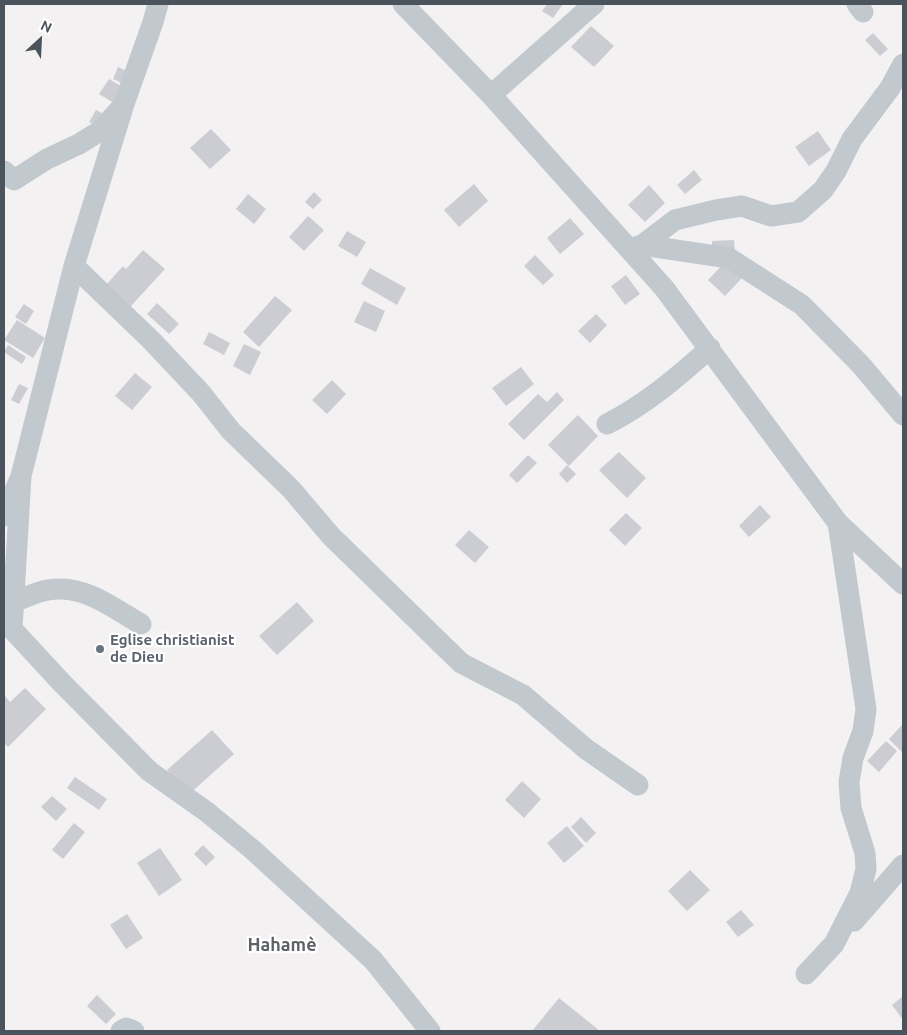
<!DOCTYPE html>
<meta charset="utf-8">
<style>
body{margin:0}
#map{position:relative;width:907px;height:1035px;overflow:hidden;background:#f3f1f1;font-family:Ubuntu,sans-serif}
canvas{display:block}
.frame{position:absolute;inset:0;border:5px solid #4b545c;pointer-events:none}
.north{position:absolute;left:15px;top:15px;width:50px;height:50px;-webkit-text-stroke:4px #fff;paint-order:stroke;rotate:25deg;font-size:14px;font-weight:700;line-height:20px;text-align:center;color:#4b545c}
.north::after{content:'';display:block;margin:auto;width:18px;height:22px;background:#4b545c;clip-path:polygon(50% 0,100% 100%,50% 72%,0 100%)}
</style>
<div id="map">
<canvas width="907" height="1035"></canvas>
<div class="frame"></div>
<div class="north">N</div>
</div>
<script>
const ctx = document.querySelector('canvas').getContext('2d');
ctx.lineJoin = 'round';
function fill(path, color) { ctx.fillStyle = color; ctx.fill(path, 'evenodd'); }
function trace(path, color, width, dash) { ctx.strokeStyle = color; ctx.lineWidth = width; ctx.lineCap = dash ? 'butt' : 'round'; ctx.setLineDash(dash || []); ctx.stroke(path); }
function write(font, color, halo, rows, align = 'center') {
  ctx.font = font + ' Ubuntu,sans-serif'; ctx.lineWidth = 4.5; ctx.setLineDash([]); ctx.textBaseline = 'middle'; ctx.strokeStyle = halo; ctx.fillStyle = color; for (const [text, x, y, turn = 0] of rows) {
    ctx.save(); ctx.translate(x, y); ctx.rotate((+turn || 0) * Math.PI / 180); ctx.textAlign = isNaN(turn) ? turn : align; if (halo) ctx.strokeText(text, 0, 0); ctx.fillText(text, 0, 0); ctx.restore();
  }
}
fill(new Path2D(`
 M 547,4 L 563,4 L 553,18 L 542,11 Z
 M 591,26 L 614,46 L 594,67 L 571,47 Z
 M 873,33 L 888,49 L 880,56 L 865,40 Z
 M 118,67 L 129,72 L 124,84 L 113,79 Z
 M 109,79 L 126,89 L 117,105 L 99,94 Z
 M 96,110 L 106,115 L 99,127 L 89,122 Z
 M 211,129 L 231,150 L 210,169 L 190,148 Z
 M 818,131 L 831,150 L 809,166 L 795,147 Z
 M 694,170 L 702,180 L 685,194 L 677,185 Z
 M 474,184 L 488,201 L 459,227 L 444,210 Z
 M 649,185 L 665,203 L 645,222 L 628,205 Z
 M 314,192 L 322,200 L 313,209 L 305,202 Z
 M 248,194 L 266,209 L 254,224 L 236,209 Z
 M 308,216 L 324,230 L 304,251 L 289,237 Z
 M 570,218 L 584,234 L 560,254 L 547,238 Z
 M 347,231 L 366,242 L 357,257 L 338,246 Z
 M 734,240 L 735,253 L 712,254 L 712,241 Z
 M 143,250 L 165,269 L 130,307 L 106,285 L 123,266 L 126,269 Z
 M 535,255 L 554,275 L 543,285 L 524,266 Z
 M 725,262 L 742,278 L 725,296 L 708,280 Z
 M 370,268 L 406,288 L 397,305 L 361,284 Z
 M 626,275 L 640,294 L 625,305 L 611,286 Z
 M 275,296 L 292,310 L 259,347 L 243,332 Z
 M 364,301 L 385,311 L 376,332 L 354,322 Z
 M 157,303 L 179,324 L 169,334 L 147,314 Z
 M 24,304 L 34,311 L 26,324 L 15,317 Z
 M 596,314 L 607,325 L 590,343 L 578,331 Z
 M 17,320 L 45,338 L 33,358 L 4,340 Z
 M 209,332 L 230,343 L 224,355 L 203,344 Z
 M 244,344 L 261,352 L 250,375 L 233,366 Z
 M 8,345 L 26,357 L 22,364 L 4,352 Z
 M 521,367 L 534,384 L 506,406 L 492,388 Z
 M 135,373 L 152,387 L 132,410 L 115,396 Z
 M 332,380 L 346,394 L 327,414 L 312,400 Z
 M 19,384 L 28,388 L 19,404 L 11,400 Z
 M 557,392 L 564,400 L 524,440 L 508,424 L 538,394 L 547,402 Z
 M 578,415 L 598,436 L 569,466 L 548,445 Z
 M 619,452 L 646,478 L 627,498 L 599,470 Z
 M 528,455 L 537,463 L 517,483 L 509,475 Z
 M 567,465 L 576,474 L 567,483 L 559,474 Z
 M 760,505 L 771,517 L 749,537 L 739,526 Z
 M 626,513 L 642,528 L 625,546 L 609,530 Z
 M 469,530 L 489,547 L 475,563 L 455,545 Z
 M 297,602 L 314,621 L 277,655 L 259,636 Z
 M 25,688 L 46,709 L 8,747 L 4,743 L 4,698 L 5,696 L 10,702 Z
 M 903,724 L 903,753 L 889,739 Z
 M 212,730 L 234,754 L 188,795 L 167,770 Z
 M 886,741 L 897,751 L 879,772 L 867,761 Z
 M 75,777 L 107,799 L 99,810 L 67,788 Z
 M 522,781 L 541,799 L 524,818 L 505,800 Z
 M 52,796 L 67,809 L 56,821 L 41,807 Z
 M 581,817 L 596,833 L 586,843 L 571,827 Z
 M 74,823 L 85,832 L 63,859 L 52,850 Z
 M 567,826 L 584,846 L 564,863 L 547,843 Z
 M 203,845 L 215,857 L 206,866 L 194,854 Z
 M 160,848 L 182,880 L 159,896 L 137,863 Z
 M 690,870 L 710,890 L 687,911 L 668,891 Z
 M 741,910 L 754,925 L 738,937 L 726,922 Z
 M 127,914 L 143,938 L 126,949 L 110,925 Z
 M 97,995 L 116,1014 L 106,1024 L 87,1006 Z
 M 903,996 L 903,1020 L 892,1005 Z
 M 559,998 L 600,1031 L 532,1031 Z`), '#cccdd3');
trace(new Path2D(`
 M 403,4 L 491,95 L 664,288 L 838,523 L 903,584
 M 857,4 L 863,12
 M 491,95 L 594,4
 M 4,171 L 14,180 L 47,159 L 79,144 L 100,131 L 120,109
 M 642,245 L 729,258 L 802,305 L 861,365 L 903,415
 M 630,249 L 642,245 L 675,220 L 716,210 L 742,206 L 771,216 L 798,212 L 823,190 L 836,171 L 852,139 L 890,88 L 903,64
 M 74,266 L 151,340 L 201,393 L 231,431 L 291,489 L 331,536 L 461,663 L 523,695 L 586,749 L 638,785
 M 607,424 C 645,405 679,376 710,348
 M 21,476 L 12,629 L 61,682 L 149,771 L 207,812 L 253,850 L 373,960 L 430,1031
 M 4,516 L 21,476 L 74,266 L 124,104 L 153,22 L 158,4
 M 4,599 L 14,602 C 28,596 43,589 59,589 C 89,588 116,610 141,624
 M 854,921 L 903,865
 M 806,974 L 834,944 L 860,893 L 866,869 L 865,853 L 851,808 L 849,782 L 853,758 L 863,731 L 866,709 L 838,523
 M 121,1031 L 126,1028 L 134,1031`), '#c1c8ce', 21);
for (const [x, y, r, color] of [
 [100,649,5,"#6b7280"]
]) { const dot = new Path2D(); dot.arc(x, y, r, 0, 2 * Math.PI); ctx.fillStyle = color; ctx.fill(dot); trace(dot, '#fff', 2); }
write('bold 15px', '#5b616d', '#fff', [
 ["Eglise christianist",110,640],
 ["de Dieu",110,657]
], 'left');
write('bold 18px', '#5e6165', '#fff', [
 ["Hahamè",282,945]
]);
</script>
